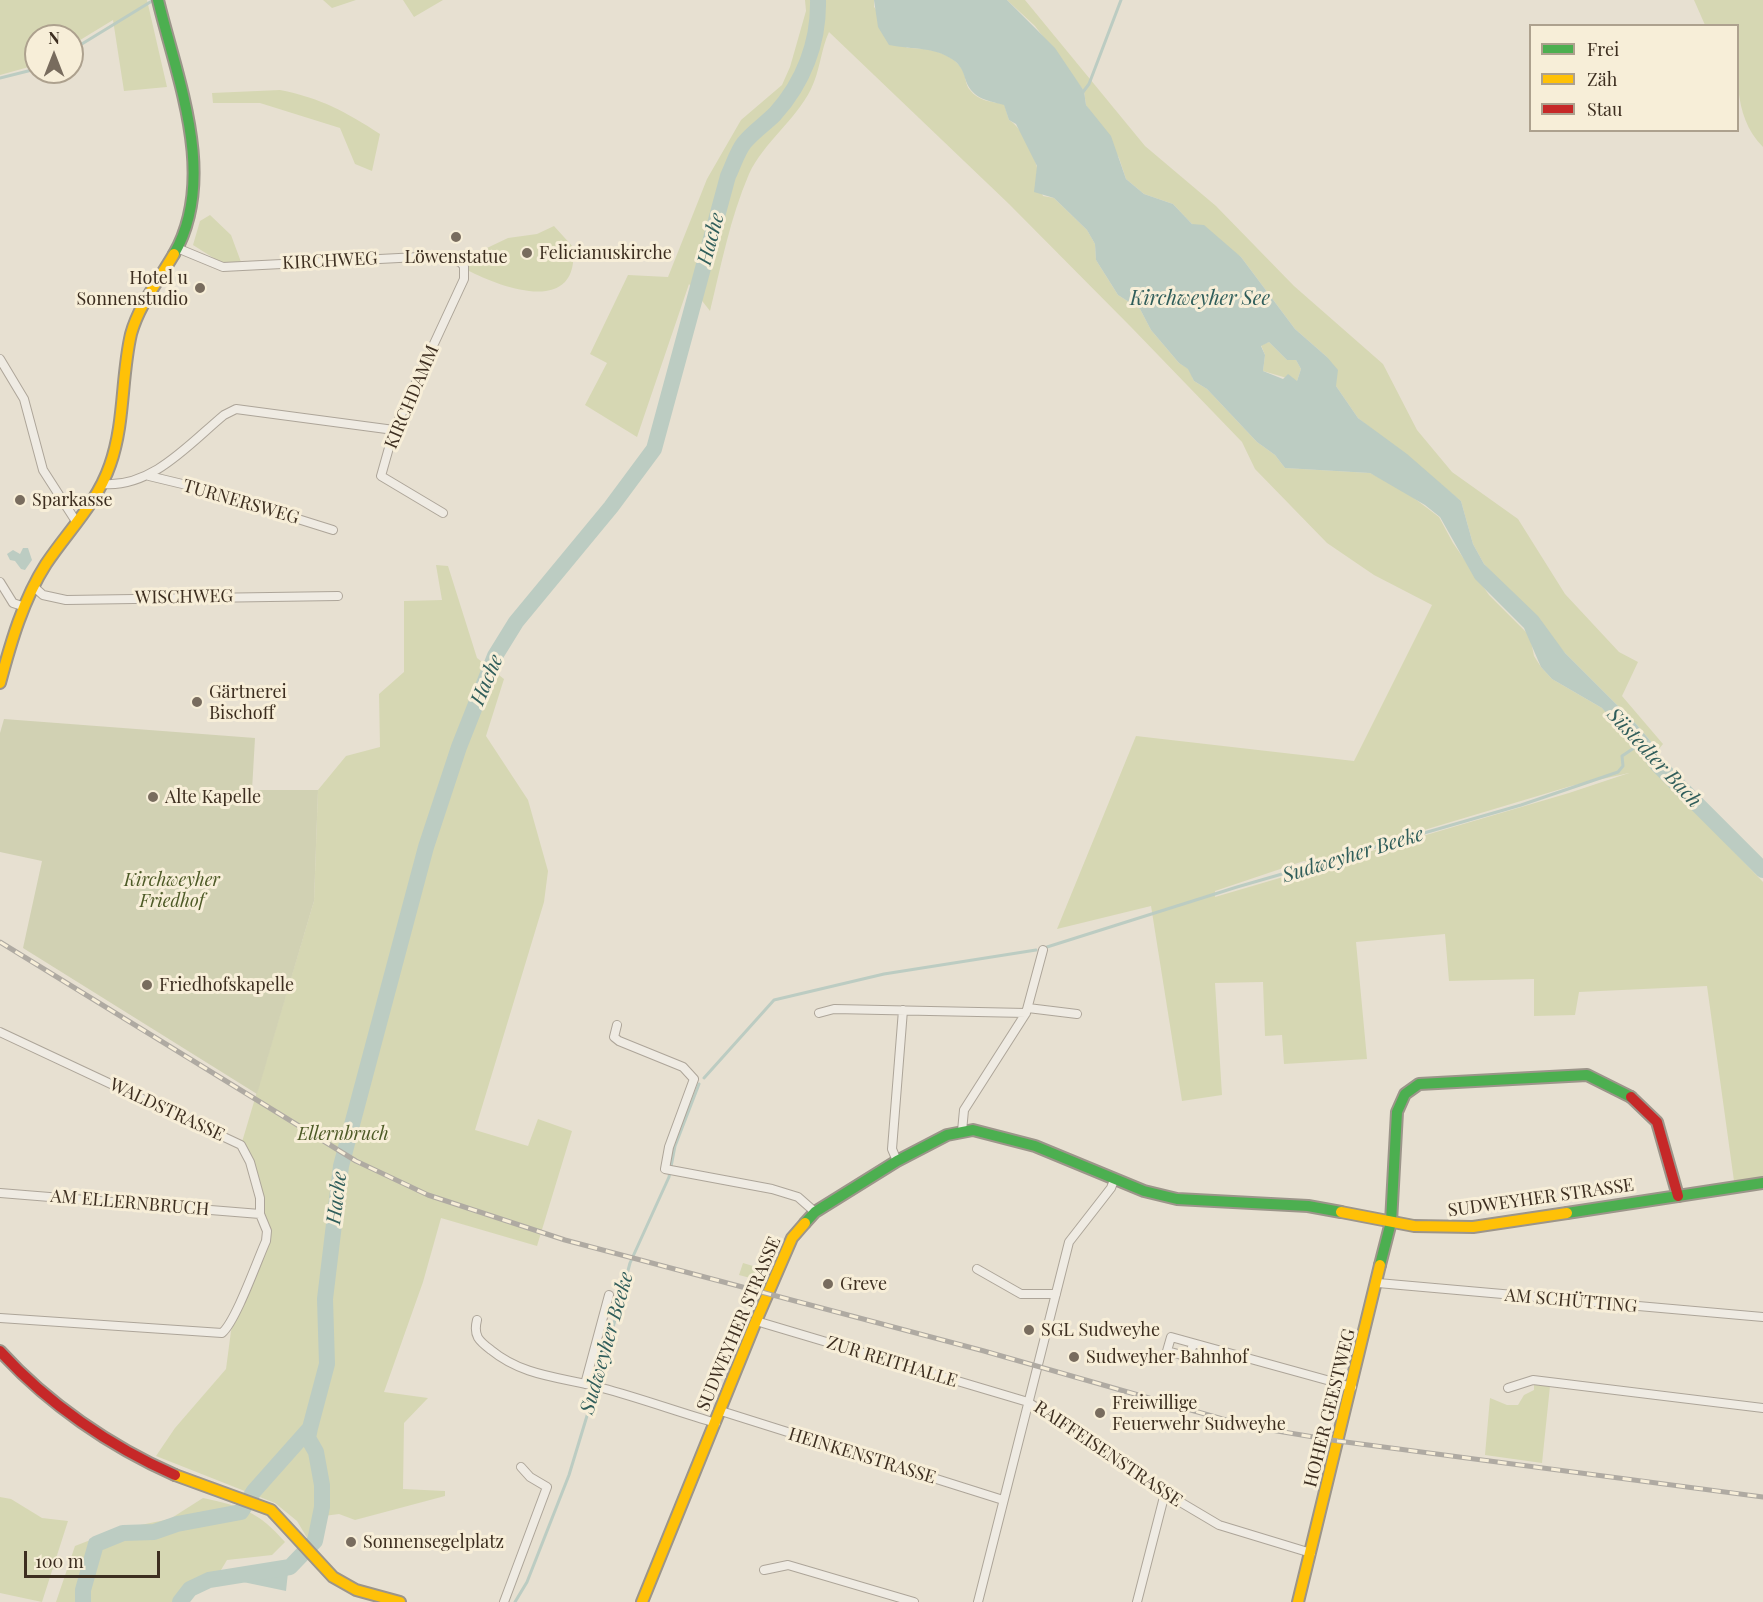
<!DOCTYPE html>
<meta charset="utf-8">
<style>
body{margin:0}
#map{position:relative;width:1763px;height:1602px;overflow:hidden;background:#e7e0d1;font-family:"Playfair Display",serif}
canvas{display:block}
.legend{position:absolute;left:1529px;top:24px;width:210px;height:108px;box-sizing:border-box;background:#f7eed8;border:2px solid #ada18e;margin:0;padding:8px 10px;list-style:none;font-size:18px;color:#3d2e20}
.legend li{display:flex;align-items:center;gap:12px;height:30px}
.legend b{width:30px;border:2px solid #ada18e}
.north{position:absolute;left:24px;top:24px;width:60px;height:60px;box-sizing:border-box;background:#f7eed8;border:2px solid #ada18e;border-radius:50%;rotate:0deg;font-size:16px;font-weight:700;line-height:24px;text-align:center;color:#3d2e20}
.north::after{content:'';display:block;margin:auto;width:21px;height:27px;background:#786c5e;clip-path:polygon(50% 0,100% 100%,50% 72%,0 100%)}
.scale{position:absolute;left:24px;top:1551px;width:136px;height:27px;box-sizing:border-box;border:3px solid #3d2e20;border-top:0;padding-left:8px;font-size:18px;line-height:21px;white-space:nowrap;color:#3d2e20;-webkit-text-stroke:4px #f7eed8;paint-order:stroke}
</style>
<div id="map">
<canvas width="1763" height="1602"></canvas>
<ul class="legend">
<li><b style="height:8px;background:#4caf50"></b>Frei</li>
<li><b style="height:8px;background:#ffc107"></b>Zäh</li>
<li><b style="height:8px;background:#c62828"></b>Stau</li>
</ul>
<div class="north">N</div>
<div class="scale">100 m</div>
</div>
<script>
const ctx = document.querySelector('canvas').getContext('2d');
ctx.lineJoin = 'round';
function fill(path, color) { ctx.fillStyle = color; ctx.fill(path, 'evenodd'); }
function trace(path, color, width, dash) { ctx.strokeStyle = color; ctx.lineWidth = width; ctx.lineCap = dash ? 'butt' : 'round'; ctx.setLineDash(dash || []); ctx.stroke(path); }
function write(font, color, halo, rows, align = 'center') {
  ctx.font = font + ' "Playfair Display",serif'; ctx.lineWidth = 6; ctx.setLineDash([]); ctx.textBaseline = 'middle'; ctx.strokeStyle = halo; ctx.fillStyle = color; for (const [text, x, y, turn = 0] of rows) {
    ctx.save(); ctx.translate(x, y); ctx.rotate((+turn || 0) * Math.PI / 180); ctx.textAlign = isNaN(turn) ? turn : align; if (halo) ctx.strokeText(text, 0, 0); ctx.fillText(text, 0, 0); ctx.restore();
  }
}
fill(new Path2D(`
 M 0,0 L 147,0 L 167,87 L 124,91 L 113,20 L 72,45 L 72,36 L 36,36 L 36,65 L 0,75 Z
 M 323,0 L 356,0 L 332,8 Z
 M 403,0 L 443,0 L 414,17 Z
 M 805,0 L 813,0 L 808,61 L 814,54 L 825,0 L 874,0 L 874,7 L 907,48 C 925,48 951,51 962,69 C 966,75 965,85 970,90 C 978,101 992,102 1004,104 L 1009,120 C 1021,127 1032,150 1036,164 C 1040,175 1036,180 1043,196 L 1054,198 L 1087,230 L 1095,244 L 1096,260 L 1118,295 L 1140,309 L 1151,330 L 1179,363 L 1189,369 L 1194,381 L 1207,389 L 1257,442 L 1275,455 L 1285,468 L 1370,473 L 1402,489 L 1439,517 L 1453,543 L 1489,595 L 1530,636 L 1534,656 L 1541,667 L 1552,679 L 1602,708 L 1613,719 L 1647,761 L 1763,882 L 1763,1178 L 1734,1181 L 1707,986 L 1579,992 L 1575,1015 L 1534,1016 L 1534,979 L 1449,981 L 1445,934 L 1356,942 L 1367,1059 L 1284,1064 L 1282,1035 L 1265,1036 L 1263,982 L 1215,983 L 1222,1095 L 1182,1101 L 1151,906 L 1057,929 L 1136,736 L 1354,761 L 1432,605 L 1374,575 L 1327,543 L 1255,469 L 1242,442 L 1131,327 L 1009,204 L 829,32 C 821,49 820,71 811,89 C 795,121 764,142 749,174 C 730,218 721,266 710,311 L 689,284 L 637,437 L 585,405 L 607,363 L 590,354 L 628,275 L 668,277 L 707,179 L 741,120 L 782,85 L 790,67 L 806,11 ZM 1629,773 L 1569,793 L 1215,897 L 1215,891 L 1304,861 L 1314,863 L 1571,786 Z
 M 1007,0 L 1025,0 L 1145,146 L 1216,206 L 1294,286 L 1383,364 L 1417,430 L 1452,472 L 1518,519 L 1565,594 L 1619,652 L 1638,662 L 1622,696 L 1663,744 L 1658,750 L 1637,725 L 1565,653 L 1484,564 L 1473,544 L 1461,501 L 1358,418 L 1336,386 L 1327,357 L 1295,329 L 1241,257 L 1192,224 L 1173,204 L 1144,194 L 1126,179 L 1119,158 L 1086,105 L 1084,91 L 1035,26 Z
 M 1694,0 L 1763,0 L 1763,147 C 1731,115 1738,67 1738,26 L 1705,25 Z
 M 280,90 C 321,98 346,112 380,134 L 372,171 L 355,164 L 340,128 L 260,103 L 213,103 L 212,93 Z
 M 210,215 L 231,235 L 241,262 L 223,264 L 193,245 L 200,221 Z
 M 554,226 L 573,247 C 580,316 504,289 467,270 L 468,257 L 508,238 L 537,234 Z
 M 1269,342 L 1287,360 L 1296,360 L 1301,369 L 1297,381 L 1263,371 L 1265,355 L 1261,345 Z
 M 436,565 L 448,566 L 477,658 L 504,679 L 486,736 L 528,800 L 548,871 L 544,902 L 475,1130 L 528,1146 L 538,1119 L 572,1131 L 537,1246 L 441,1218 L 423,1282 L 384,1392 L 428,1398 L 404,1423 L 403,1489 L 445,1491 L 445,1496 L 355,1520 L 339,1514 L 316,1517 L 309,1541 L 297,1521 L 275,1503 L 156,1456 L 175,1428 L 226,1369 L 231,1331 L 268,1241 L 262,1198 L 242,1142 L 314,901 L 318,790 L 346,756 L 380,747 L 379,694 L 404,672 L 404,601 L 442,600 Z
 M 743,1263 L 763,1269 L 758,1280 L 739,1275 Z
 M 1534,1385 L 1550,1386 L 1542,1463 L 1485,1455 L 1490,1398 L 1507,1405 L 1518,1405 L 1524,1395 L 1534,1390 Z
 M 0,1497 L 11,1499 L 42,1518 L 68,1521 L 42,1602 L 0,1593 Z
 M 203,1498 C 241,1506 259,1512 285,1542 L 272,1555 L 227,1560 L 218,1575 L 184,1589 L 177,1602 L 56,1602 L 75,1546 L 116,1530 L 170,1519 Z`), '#d6d7b3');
fill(new Path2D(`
 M 4,719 L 255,738 L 252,790 L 318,790 L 314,901 L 257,1094 L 23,948 L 42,861 L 0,852 L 0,733 Z`), '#d1d1b3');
fill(new Path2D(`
 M 813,0 L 825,0 L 814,54 L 808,62 Z
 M 874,0 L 1007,0 L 1055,48 L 1084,91 L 1086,105 L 1111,136 L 1126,179 L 1144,194 L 1173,204 L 1192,224 L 1204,225 L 1241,257 L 1295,329 L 1327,357 L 1338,370 L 1336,386 L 1358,418 L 1407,454 L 1461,501 L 1473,544 L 1484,564 L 1538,616 L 1565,653 L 1637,725 L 1658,750 L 1647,761 L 1602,708 L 1552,679 L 1541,667 L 1524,628 L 1475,579 L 1440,517 L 1425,505 L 1370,473 L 1285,468 L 1275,455 L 1257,442 L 1207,389 L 1194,381 L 1188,369 L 1179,363 L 1151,330 L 1140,309 L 1118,295 L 1096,260 L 1095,244 L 1087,230 L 1054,198 L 1034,192 L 1037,166 L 1016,124 L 1009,120 L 1004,105 C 985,100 971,98 965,78 C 963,71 961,67 956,62 C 936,46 913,50 889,45 L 878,27 ZM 1269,342 L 1287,360 L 1296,360 L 1301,369 L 1297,381 L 1288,374 L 1283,379 L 1263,371 L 1265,355 L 1261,346 Z
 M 23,548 L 28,548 L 32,560 L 25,570 L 21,569 L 15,561 L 10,560 L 7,554 L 13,550 L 20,554 Z
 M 280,1562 L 289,1563 L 286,1591 L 243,1582 L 245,1572 Z`), '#bcccc2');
trace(new Path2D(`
 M 72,50 L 152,1
 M 0,78 L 36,69
 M 1083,92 L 1089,84 L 1121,0
 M 1047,947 L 1237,887 L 1521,805 L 1618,772 L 1623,766 L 1622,756 L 1637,746
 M 704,1078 L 774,1000 L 884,974 L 1036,950
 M 515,1602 L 527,1582 L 569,1475 L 607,1350 L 630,1263 L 669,1177 L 675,1146 L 699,1084`), '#bcccc2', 3);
trace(new Path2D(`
 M 1638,739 L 1657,764 L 1763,870
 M 83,1602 L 83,1590 L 96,1544 L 123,1533 L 154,1532 L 177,1524 L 241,1512 L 254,1491 L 310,1428 L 327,1364 L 325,1299 L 341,1166 L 426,847 L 459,747 L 495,656 L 516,622 L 611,507 L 654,449 L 728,176 C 733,166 737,152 744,143 C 753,132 765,124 775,114 C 803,83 819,43 818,0
 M 180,1602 L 190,1589 L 209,1580 L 290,1567 L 315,1541 L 322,1507 L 322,1485 L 316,1452 L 308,1438 L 310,1428`), '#bcccc2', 16);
const street = new Path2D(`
 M 177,248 L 223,267 L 438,256 L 460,262 L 464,266 L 464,279 L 394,430 L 381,476 L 443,513
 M 0,359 L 24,399 L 43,470 L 77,523
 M 149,476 L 199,488 L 333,530
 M 103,484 C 152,488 189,444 224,415 L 236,409 L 394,430
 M 0,582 L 13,603 L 22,606
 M 33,586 L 43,595 L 66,600 L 338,596
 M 1028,1008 L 1077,1014
 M 819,1013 L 834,1009 L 1026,1013
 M 617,1025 L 614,1037 L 619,1041 L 683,1067 L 694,1079 L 669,1147 L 665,1169 L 772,1189 L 798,1197 L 815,1212
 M 0,1032 L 241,1145 L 250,1162 L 260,1198 L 260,1214 L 267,1231 L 266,1241 C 257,1261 236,1321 222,1333 L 0,1318
 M 962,1131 L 964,1110 L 1026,1013 L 1043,950
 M 897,1161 L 892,1149 L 903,1010
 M 0,1193 L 260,1214
 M 977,1269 L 1021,1294 L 1056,1294
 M 1378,1283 L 1763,1317
 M 477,1320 C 473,1336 479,1341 491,1350 C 524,1377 562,1377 602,1388 C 640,1398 678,1412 716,1423
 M 756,1321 L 1028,1402 L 1165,1493 L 1219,1525 L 1311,1553
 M 1193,1344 L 1189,1357 L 1167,1351 L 1171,1337 L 1352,1387
 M 585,1384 L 609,1295
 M 1508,1388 L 1533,1380 L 1763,1408
 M 721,1411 L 1003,1500
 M 764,1570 L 788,1565 L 914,1602
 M 504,1602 L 547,1487 L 530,1477 L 521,1467
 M 978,1602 L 1069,1242 L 1111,1188 L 1114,1180
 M 1137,1602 L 1165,1493`);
const fast = new Path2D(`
 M 158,0 C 177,79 218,177 174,254
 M 1567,1213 L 1763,1183
 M 805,1223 L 815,1212 L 897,1161 L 947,1135 L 973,1130 L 1035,1146 L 1144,1191 L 1177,1199 L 1308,1206 L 1341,1212
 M 1380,1265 L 1391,1222 L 1397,1112 L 1405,1094 L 1419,1084 L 1587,1075 L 1631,1097`);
const slow = new Path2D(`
 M 0,683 C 11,642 23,600 46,564 C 68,531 97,503 110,465 C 125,423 121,377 131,334 C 139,305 159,280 174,254
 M 1341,1212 L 1414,1226 L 1473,1227 L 1567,1213
 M 175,1475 L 271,1510 L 333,1577 L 356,1590 L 400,1602
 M 642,1602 L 756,1321 L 792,1238 L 805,1223
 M 1298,1602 L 1380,1265`);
const jam = new Path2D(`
 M 1631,1097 L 1657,1122 L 1678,1196
 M 0,1351 C 47,1403 111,1447 175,1475`);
trace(street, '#ada599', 10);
trace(fast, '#9c958a', 14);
trace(slow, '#9c958a', 14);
trace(jam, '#9c958a', 14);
trace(street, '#efebe3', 8);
trace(fast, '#4caf50', 10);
trace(slow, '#ffc107', 10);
trace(jam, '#c62828', 10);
const rail = new Path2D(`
 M 0,942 L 356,1161 L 428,1195 L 565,1240 L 984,1351 L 1247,1426 L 1338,1441 L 1763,1497`);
trace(rail, '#afaaa2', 5);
trace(rail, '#f7eed8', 3, [9]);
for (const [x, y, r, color] of [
 [456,237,6,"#786c5e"],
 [527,253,6,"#786c5e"],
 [200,288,6,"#786c5e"],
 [20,500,6,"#786c5e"],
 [197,702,6,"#786c5e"],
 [153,797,6,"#786c5e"],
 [147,985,6,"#786c5e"],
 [828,1284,6,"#786c5e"],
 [1029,1330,6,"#786c5e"],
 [1074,1357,6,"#786c5e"],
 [1100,1413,6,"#786c5e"],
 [351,1542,6,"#786c5e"]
]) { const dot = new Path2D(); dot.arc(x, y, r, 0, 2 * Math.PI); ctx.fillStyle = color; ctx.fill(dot); trace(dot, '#f7eed8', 2); }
write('18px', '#3d2e20', '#f7eed8', [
 ["Felicianuskirche",539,253],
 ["Löwenstatue",456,257,"center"],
 ["Hotel u",188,278,"right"],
 ["Sonnenstudio",188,299,"right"],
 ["Sparkasse",32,500],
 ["Gärtnerei",209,692],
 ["Bischoff",209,713],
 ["Alte Kapelle",165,797],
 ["Friedhofskapelle",159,985],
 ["Greve",840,1284],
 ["SGL Sudweyhe",1041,1330],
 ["Sudweyher Bahnhof",1086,1357],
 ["Freiwillige",1112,1403],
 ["Feuerwehr Sudweyhe",1112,1424],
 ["Sonnensegelplatz",363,1542]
], 'left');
write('18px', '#3d2e20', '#f7eed8', [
 ["KIRCHWEG",330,261,-3],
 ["KIRCHDAMM",412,397,-67],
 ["TURNERSWEG",241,502,16],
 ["WISCHWEG",184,597,-1],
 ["WALDSTRASSE",167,1110,25],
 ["SUDWEYHER STRASSE",1541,1198,-8],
 ["AM ELLERNBRUCH",130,1203,5],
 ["AM SCHÜTTING",1571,1301,5],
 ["SUDWEYHER STRASSE",739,1324,-67],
 ["ZUR REITHALLE",892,1362,17],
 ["HOHER GEESTWEG",1330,1408,-76],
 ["RAIFFEISENSTRASSE",1108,1454,34],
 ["HEINKENSTRASSE",862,1456,17]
]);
write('italic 18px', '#4d5a26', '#f7eed8', [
 ["Kirchweyher",172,880],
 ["Friedhof",172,901],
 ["Ellernbruch",343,1134]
]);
write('italic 20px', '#2f5d5a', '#f7eed8', [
 ["Hache",711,239,-75],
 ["Kirchweyher See",1200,299],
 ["Hache",487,680,-67],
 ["Süstedter Bach",1654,758,47],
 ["Sudweyher Beeke",1353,855,-17],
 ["Hache",337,1198,-83],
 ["Sudweyher Beeke",607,1343,-74]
]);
</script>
